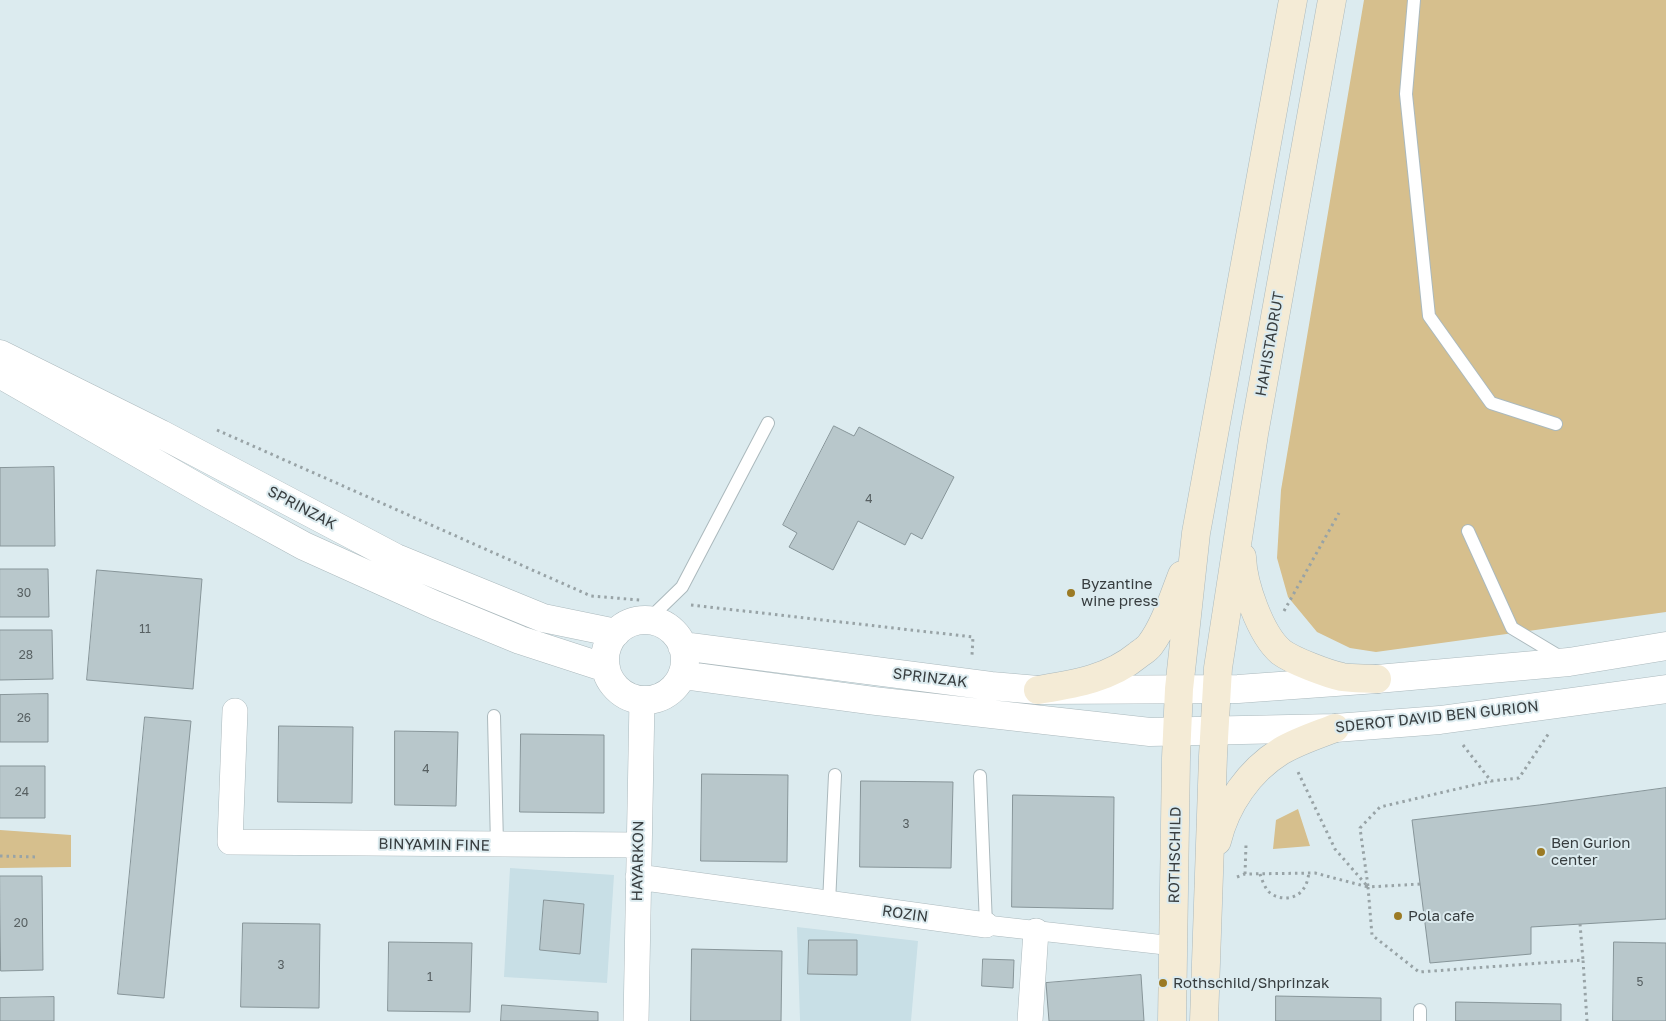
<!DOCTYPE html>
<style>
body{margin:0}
canvas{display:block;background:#dcebef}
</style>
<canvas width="1666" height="1021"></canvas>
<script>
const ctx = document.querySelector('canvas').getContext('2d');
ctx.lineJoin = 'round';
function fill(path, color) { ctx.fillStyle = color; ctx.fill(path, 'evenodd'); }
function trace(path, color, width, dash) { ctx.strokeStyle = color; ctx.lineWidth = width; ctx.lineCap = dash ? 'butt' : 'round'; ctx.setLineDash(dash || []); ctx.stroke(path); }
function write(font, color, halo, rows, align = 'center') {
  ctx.font = font + ' "Golos Text",sans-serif'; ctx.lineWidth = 4; ctx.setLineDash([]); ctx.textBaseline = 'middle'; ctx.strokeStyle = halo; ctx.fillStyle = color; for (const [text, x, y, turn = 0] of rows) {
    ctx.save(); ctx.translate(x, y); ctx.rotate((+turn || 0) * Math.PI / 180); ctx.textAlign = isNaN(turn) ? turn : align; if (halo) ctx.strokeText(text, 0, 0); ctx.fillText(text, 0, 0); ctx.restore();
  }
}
fill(new Path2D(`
 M 510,868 L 614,875 L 607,983 L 504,977 Z
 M 797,927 L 918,941 L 911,1021 L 800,1021 Z`), '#c8dfe6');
fill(new Path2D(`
 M 1364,0 L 1666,0 L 1666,612 L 1376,652 L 1350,648 L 1317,632 L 1288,597 L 1277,558 L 1281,490 Z
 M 1298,809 L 1310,846 L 1273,849 L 1276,820 Z
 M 0,830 L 71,835 L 71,867 L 0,868 Z`), '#d6bf8d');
const building = new Path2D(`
 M 834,426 L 854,436 L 859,427 L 954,477 L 922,539 L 911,533 L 905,545 L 858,521 L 833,570 L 789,547 L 797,533 L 783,525 Z
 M 54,467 L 55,546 L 0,546 L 0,468 Z
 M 0,569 L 48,569 L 49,617 L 0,617 Z
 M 97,570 L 202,579 L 193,689 L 87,680 Z
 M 0,630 L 52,630 L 53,679 L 0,680 Z
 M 48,694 L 48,742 L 0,742 L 0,695 Z
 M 145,717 L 191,721 L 164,998 L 118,994 Z
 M 279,726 L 353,727 L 352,803 L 278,802 Z
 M 395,731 L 458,732 L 456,806 L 395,805 Z
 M 521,734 L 604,735 L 604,813 L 520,812 Z
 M 0,766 L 45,766 L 45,818 L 0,818 Z
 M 702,774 L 788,775 L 787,862 L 701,861 Z
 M 861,781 L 953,782 L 951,868 L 860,867 Z
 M 1666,788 L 1666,919 L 1531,927 L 1531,954 L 1430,963 L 1412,820 L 1539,805 Z
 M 1013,795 L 1114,797 L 1113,909 L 1012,907 Z
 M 0,876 L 42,876 L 43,970 L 1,971 Z
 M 544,900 L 584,904 L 580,954 L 540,950 Z
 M 243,923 L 320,924 L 319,1008 L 241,1007 Z
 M 809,940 L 857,940 L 857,975 L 808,974 Z
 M 389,942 L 472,943 L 470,1012 L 388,1011 Z
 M 1614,942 L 1666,943 L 1666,1021 L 1613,1021 Z
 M 692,949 L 782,951 L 781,1021 L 691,1021 Z
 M 983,959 L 1014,960 L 1013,988 L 982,986 Z
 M 1141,975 L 1144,1021 L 1049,1021 L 1046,983 Z
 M 1276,996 L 1381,998 L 1381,1021 L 1276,1021 Z
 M 54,997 L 54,1021 L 0,1021 L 0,998 Z
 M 1456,1002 L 1561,1004 L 1561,1021 L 1456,1021 Z
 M 502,1005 L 598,1012 L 598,1021 L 501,1021 Z`);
fill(building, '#b8c7cb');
trace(building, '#879599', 1);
const service = new Path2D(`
 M 1414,0 L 1406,94 L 1429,316 L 1491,403 L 1556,424
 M 1468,531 L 1512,628 L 1562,658
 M 648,620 L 682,587 L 768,423
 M 494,716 L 497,845
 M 980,776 L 986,925
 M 829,903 L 835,775
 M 1420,1021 L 1420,1010`);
const pedestrian = new Path2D(`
 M 986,925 L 1174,946`);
const minor = new Path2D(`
 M 235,711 L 230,842 L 638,845
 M 638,877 L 986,925
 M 636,1021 L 642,700
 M 1030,1021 L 1036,931`);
const tertiary = new Path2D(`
 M 0,354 L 161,434 L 396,558 L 543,618 L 616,633
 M 0,374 L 211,495 L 304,546 L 435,605 L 520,640 L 606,668
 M605 660a40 40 0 1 1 80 0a40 40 0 1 1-80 0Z
 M 682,646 L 991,686 L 1038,690 L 1238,689 L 1377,679 L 1569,662 L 1666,646
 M 682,675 L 875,701 L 1150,732 L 1335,728 L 1440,720 L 1666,689`);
const secondary = new Path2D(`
 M 1242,557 C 1243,584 1260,634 1281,652 C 1293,661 1328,674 1342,677 C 1354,679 1366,678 1377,679
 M 1038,690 C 1074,684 1109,679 1138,655 C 1142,652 1147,649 1150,645 C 1165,625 1173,598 1182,575
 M 1217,841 C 1226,804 1249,771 1281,751 C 1298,741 1317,735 1335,728
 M 1172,1021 L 1176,758 L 1179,689 L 1196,533 L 1293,0
 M 1204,1021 L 1213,756 L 1218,668 L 1254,434 L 1332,0`);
trace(service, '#abb9bd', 14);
trace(pedestrian, '#abb9bd', 20);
trace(minor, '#abb9bd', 26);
trace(tertiary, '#abb9bd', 29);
trace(secondary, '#abb9bd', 29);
trace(new Path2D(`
 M 217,430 L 591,596 L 640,600
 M 691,605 L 973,637 L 972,655
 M 1284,611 L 1339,513
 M 1463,745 L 1491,781 L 1519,778 L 1549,733
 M 0,856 L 38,857
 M 1245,874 L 1246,845
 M 1260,874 C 1262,880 1265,888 1269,892 C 1279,901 1297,900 1304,888 C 1307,884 1308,878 1309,873
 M 1237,877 L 1245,874 L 1315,873 L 1368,887 L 1335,849 L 1298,772
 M 1420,884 L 1368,887 L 1372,935 L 1419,972 L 1583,960 L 1587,1021
 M 1368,886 L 1360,828 L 1380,807 L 1491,781
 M 1580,924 L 1583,960`), '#98a3a6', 3, [2.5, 4]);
trace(service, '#fff', 12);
trace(pedestrian, '#fff', 19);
trace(minor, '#fff', 25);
trace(tertiary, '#fff', 28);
trace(secondary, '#f4ebd6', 28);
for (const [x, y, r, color] of [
 [1071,593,5,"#9b7a24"],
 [1541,852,5,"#9b7a24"],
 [1398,916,5,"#9b7a24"],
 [1163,983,5,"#9b7a24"]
]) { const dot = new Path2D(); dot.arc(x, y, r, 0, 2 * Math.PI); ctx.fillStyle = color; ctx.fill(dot); trace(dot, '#dcebef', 2); }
write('12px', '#576062', null, [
 ["4",869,499],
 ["30",24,593],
 ["11",145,629],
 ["28",26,655],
 ["26",24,718],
 ["4",426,769],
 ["24",22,792],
 ["3",906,824],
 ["20",21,923],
 ["3",281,965],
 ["1",430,977],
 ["5",1640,982]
]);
write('15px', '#373d3f', '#dcebef', [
 ["HAHISTADRUT",1270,344,-80],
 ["SPRINZAK",302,508,28],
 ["SPRINZAK",930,678,7],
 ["SDEROT DAVID BEN GURION",1437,717,-6],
 ["BINYAMIN FINE",434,845,1],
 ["ROTHSCHILD",1175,855,-89],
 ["HAYARKON",638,861,-89],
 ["ROZIN",905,914,8]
]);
write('15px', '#373d3f', '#dcebef', [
 ["Byzantine",1081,584],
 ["wine press",1081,601],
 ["Ben Gurion",1551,843],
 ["center",1551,860],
 ["Pola cafe",1408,916],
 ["Rothschild/Shprinzak",1173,983]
], 'left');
</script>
